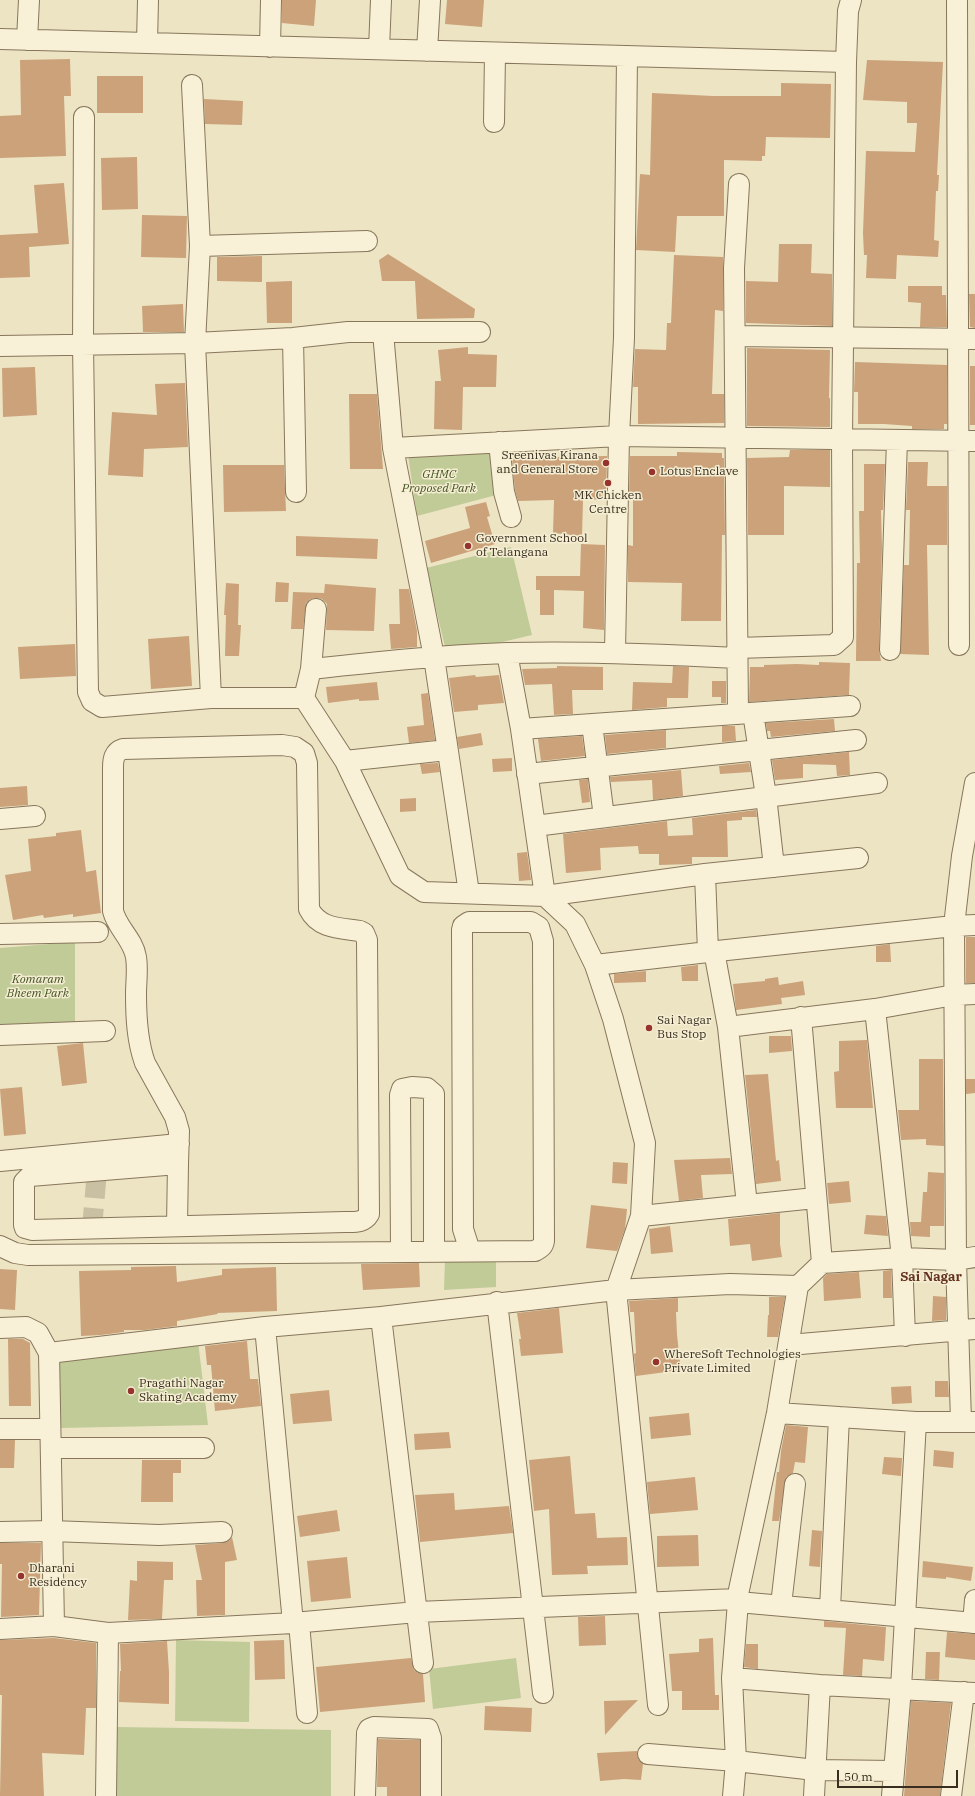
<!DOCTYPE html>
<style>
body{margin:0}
#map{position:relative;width:975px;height:1796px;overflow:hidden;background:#ede4c4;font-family:"IBM Plex Serif",serif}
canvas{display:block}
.scale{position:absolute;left:837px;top:1770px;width:121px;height:18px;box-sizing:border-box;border:2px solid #382d1e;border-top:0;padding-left:5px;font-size:12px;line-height:14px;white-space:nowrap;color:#382d1e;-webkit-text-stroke:3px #f5eed3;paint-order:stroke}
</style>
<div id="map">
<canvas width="975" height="1796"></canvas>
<div class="scale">50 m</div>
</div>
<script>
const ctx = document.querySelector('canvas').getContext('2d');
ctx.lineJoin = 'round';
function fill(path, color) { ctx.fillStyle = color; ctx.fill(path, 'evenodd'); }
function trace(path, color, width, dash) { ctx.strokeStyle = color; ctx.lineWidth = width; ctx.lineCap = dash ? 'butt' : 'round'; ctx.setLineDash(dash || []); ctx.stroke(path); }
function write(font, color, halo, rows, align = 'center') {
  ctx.font = font + ' "IBM Plex Serif",serif'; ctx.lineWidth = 3; ctx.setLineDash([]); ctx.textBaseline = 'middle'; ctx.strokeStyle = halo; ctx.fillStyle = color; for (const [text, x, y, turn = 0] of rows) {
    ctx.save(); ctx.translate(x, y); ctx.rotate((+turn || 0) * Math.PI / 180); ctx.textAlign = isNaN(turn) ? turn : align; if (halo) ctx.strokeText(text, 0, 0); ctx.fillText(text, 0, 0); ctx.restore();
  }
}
fill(new Path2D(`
 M 490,453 L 500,494 L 417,516 L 408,455 Z
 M 511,547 L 532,635 L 447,655 L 426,568 Z
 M 75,942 L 75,1025 L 0,1028 L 0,948 Z
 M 445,1259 L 496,1259 L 496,1287 L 444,1290 Z
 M 198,1341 L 208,1425 L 60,1428 L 57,1356 Z
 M 176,1640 L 250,1642 L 249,1722 L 175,1721 Z
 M 516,1658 L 521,1698 L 433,1709 L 429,1669 Z
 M 116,1727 L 331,1730 L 331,1796 L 115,1796 Z`), '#c1cb98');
fill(new Path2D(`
 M 282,0 L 316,0 L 314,26 L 282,23 Z
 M 447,0 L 484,0 L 482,27 L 445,24 Z
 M 70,59 L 71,96 L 64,96 L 66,156 L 0,158 L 0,116 L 21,115 L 20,60 Z
 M 867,60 L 943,62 L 937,175 L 939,175 L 938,191 L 936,191 L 934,240 L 939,241 L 938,257 L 897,255 L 896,279 L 866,278 L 867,255 L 864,255 L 863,233 L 866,151 L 915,152 L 917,123 L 907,123 L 907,102 L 863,100 Z
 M 97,76 L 143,76 L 143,113 L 97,113 Z
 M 781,83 L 831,84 L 830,138 L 766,137 L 765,156 L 762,156 L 762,161 L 724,160 L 724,216 L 677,216 L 675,252 L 636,250 L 640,174 L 650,175 L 652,93 L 713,96 L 781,96 Z
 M 204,99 L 243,101 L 242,125 L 205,124 Z
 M 137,157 L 138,209 L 102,210 L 101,158 Z
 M 64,183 L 69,244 L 29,247 L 30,277 L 0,278 L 0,235 L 38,233 L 34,185 Z
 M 142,215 L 187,216 L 186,258 L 141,257 Z
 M 779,244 L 812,244 L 811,273 L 832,274 L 832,326 L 746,323 L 746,281 L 778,282 Z
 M 388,254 L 475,309 L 474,318 L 417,319 L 415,281 L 382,281 L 379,260 Z
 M 674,255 L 723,257 L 723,311 L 715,310 L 712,394 L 724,394 L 724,423 L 638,424 L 638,387 L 633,387 L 635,349 L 666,350 L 667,323 L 671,323 Z
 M 262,256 L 262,282 L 217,281 L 217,257 Z
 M 292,281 L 292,323 L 267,323 L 266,282 Z
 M 908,286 L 942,286 L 942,295 L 946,295 L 947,327 L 920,327 L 921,303 L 908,302 Z
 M 969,294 L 975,294 L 975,328 L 970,327 Z
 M 183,304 L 184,332 L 143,332 L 142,306 Z
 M 468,347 L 468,354 L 497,355 L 496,387 L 463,387 L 462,430 L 434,429 L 435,381 L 441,381 L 438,350 Z
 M 747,348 L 830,350 L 829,398 L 830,398 L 830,427 L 747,426 Z
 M 855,362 L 947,365 L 947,424 L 944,424 L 944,429 L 912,429 L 912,426 L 884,424 L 858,424 L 858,392 L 854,392 Z
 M 970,366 L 975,366 L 975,425 L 970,425 Z
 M 35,367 L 37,415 L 3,417 L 2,368 Z
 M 185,383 L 188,447 L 144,449 L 143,477 L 108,475 L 112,412 L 157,415 L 155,384 Z
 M 349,394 L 377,394 L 383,469 L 350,469 Z
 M 790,450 L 830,450 L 830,487 L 784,486 L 784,535 L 748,535 L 747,458 L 789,457 Z
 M 677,452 L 722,453 L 722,458 L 724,458 L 725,535 L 722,535 L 721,621 L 681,621 L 682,583 L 628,582 L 628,545 L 633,546 L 633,499 L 629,499 L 630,456 L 677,456 Z
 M 607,456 L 606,499 L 583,500 L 582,536 L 553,533 L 554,500 L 518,501 L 515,490 L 512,458 Z
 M 908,462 L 928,462 L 927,486 L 947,486 L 947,545 L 927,545 L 929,655 L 900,654 L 904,565 L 909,565 L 910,510 L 906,510 Z
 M 864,464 L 885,464 L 883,510 L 881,510 L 882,547 L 879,650 L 881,661 L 856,661 L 857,563 L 860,563 L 859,511 L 864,511 Z
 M 223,465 L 284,465 L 286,511 L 224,512 Z
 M 486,502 L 490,516 L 487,517 L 495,544 L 431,563 L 425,541 L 470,528 L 465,507 Z
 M 296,536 L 378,539 L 377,559 L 296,556 Z
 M 581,544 L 605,545 L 604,630 L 583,628 L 584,591 L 554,590 L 554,615 L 540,615 L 540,590 L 536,590 L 536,576 L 580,576 Z
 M 276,582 L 289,583 L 288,602 L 275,602 Z
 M 226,583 L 239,584 L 238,625 L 241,625 L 239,656 L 225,656 L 226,615 L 224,615 Z
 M 325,584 L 376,588 L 374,631 L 326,630 L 327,604 L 322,599 L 317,598 L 311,599 L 306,603 L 303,629 L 291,629 L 293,592 L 324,593 Z
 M 399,589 L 409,589 L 417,631 L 417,647 L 391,649 L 389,624 L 400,624 Z
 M 189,636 L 192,686 L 151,689 L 148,639 Z
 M 75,644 L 76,676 L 20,679 L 18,647 Z
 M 819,662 L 850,663 L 849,695 L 749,702 L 750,667 L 764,667 L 764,665 L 797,664 L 819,665 Z
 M 557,666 L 603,667 L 603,690 L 572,690 L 573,714 L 554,715 L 552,684 L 525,685 L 522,669 L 557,668 Z
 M 673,666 L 689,667 L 688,698 L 667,698 L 667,707 L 632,710 L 633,682 L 672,683 Z
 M 475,675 L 476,677 L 499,675 L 504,703 L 478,705 L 478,710 L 454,712 L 449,678 Z
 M 712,681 L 726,681 L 726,703 L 721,703 L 721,697 L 712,697 Z
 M 377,682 L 379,700 L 359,701 L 359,699 L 328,703 L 326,687 Z
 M 428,693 L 435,740 L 409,743 L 407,727 L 424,725 L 421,694 Z
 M 834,719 L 835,731 L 771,737 L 770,731 L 767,731 L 766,723 Z
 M 722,726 L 735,726 L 736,741 L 722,742 Z
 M 666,730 L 666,748 L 607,754 L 605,735 Z
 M 481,733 L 483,745 L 459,749 L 457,737 Z
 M 582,736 L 585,756 L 541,761 L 538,739 Z
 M 849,752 L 850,775 L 837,776 L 836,765 L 803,764 L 803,778 L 775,780 L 772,760 Z
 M 512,758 L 512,771 L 493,772 L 492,759 Z
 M 438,763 L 440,772 L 422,774 L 420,764 Z
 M 749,763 L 751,772 L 720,774 L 719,766 Z
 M 681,770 L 683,796 L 653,800 L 652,780 L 611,782 L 610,777 Z
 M 588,779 L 590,802 L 582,803 L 579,780 Z
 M 27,786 L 28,805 L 0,807 L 0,788 Z
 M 416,798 L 416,811 L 400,812 L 400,799 Z
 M 756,810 L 757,817 L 742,817 L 742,820 L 727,821 L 728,857 L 692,857 L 692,864 L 659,865 L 659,854 L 639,854 L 638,846 L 600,848 L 601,870 L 566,873 L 563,834 L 667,821 L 668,836 L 693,835 L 692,818 Z
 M 81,830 L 86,872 L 96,870 L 101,913 L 73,917 L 73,914 L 44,918 L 43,915 L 13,920 L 5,875 L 31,871 L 28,839 L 56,836 L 56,833 Z
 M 527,852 L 531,880 L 519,881 L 517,853 Z
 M 966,937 L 975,937 L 975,983 L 966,983 Z
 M 890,944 L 891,962 L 876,962 L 876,946 Z
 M 698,965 L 698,981 L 682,981 L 681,967 Z
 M 646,971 L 646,982 L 614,983 L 614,974 Z
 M 778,977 L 779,985 L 803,981 L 805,995 L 781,998 L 782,1004 L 736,1010 L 733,984 L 765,981 L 765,979 Z
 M 769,1036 L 791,1036 L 792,1051 L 769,1053 Z
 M 867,1040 L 873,1108 L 836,1108 L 834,1072 L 839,1071 L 839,1041 Z
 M 83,1043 L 87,1083 L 62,1086 L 57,1046 Z
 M 919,1059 L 943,1059 L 944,1146 L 926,1145 L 926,1139 L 901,1140 L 898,1110 L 919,1110 Z
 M 768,1074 L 776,1161 L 779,1160 L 781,1181 L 756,1184 L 745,1075 Z
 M 966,1079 L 975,1079 L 975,1093 L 966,1094 Z
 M 22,1087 L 26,1134 L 4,1136 L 0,1089 Z
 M 730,1158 L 732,1174 L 701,1175 L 703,1198 L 679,1201 L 674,1160 Z
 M 613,1162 L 628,1163 L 627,1184 L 612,1183 Z
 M 928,1172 L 944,1173 L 944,1226 L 930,1226 L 930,1237 L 911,1236 L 910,1222 L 921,1222 L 923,1192 L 927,1192 Z
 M 849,1181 L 851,1202 L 829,1204 L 827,1183 Z
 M 591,1205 L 627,1209 L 625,1229 L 617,1251 L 586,1248 Z
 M 780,1213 L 780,1244 L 782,1257 L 752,1261 L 750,1244 L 730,1246 L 728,1219 Z
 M 866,1215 L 886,1216 L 888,1236 L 864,1234 Z
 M 670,1226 L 673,1252 L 651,1254 L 649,1229 Z
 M 419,1263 L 420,1287 L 363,1290 L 361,1264 Z
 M 176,1266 L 177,1282 L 222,1275 L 222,1269 L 276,1267 L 277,1311 L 217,1313 L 218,1314 L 177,1321 L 177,1326 L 145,1330 L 124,1330 L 124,1332 L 101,1335 L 81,1336 L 79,1271 L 131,1270 L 131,1267 Z
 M 0,1269 L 17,1270 L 15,1310 L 0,1309 Z
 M 891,1270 L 892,1298 L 883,1298 L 883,1271 Z
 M 859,1272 L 861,1298 L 824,1301 L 823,1278 L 827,1274 Z
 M 933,1296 L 946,1297 L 946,1320 L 932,1321 Z
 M 769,1297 L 785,1297 L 778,1337 L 767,1337 L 768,1315 L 769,1315 Z
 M 678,1298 L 678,1312 L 676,1312 L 677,1335 L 681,1370 L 636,1376 L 634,1354 L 636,1353 L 634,1312 L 630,1312 L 629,1301 Z
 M 559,1308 L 563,1353 L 521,1356 L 519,1339 L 521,1339 L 517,1313 Z
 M 8,1339 L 23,1339 L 30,1343 L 31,1406 L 9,1406 Z
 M 247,1341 L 250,1379 L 258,1379 L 261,1406 L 215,1411 L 211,1365 L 207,1365 L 205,1346 Z
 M 935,1381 L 948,1381 L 949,1397 L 935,1397 Z
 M 911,1386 L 912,1403 L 892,1404 L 891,1387 Z
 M 329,1390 L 332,1421 L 293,1424 L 290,1394 Z
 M 689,1413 L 691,1435 L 651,1439 L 649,1417 Z
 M 786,1425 L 808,1427 L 805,1463 L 795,1462 L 793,1473 L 786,1477 L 779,1521 L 772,1521 L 777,1472 L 779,1472 L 781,1451 Z
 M 449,1432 L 451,1448 L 415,1450 L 414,1434 Z
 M 0,1440 L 15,1440 L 14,1468 L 0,1468 Z
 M 934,1450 L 954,1452 L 953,1468 L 933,1466 Z
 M 570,1456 L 575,1514 L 595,1513 L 597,1538 L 627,1537 L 628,1565 L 587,1566 L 588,1574 L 552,1575 L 549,1509 L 534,1511 L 529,1460 Z
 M 884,1457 L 902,1458 L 901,1476 L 882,1474 Z
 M 142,1460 L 181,1460 L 181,1473 L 173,1473 L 173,1502 L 141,1502 Z
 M 695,1477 L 698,1510 L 650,1514 L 647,1482 Z
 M 454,1493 L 455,1510 L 509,1506 L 513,1533 L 420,1542 L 415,1495 Z
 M 337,1510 L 340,1531 L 300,1537 L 297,1516 Z
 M 812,1530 L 822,1531 L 820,1567 L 809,1566 Z
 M 698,1535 L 699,1566 L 657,1567 L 657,1536 Z
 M 232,1537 L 237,1560 L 225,1562 L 225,1615 L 197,1616 L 196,1580 L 202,1580 L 195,1545 L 223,1543 L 229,1541 Z
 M 0,1543 L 41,1543 L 39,1615 L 1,1617 L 2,1564 L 0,1564 Z
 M 347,1557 L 351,1598 L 311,1602 L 307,1561 Z
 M 137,1561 L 173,1562 L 173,1580 L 164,1580 L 162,1619 L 128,1620 L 130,1580 L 137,1581 Z
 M 923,1561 L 973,1567 L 971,1581 L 946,1577 L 946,1579 L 922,1577 Z
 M 605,1616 L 606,1645 L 579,1646 L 578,1617 Z
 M 824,1621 L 886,1627 L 884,1661 L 863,1659 L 862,1676 L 843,1675 L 846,1628 L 824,1627 Z
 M 947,1632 L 975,1634 L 975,1660 L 945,1657 Z
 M 54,1638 L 96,1643 L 96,1708 L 86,1708 L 84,1755 L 42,1753 L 44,1796 L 0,1796 L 2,1695 L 0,1695 L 0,1640 Z
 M 713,1638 L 715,1695 L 719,1695 L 719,1710 L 682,1710 L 682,1691 L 672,1691 L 669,1654 L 699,1652 L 699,1639 Z
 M 284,1640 L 285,1679 L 255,1680 L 254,1641 Z
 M 167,1641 L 169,1672 L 169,1704 L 119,1702 L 120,1671 L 121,1671 L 120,1644 Z
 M 746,1644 L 758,1644 L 758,1669 L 744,1667 Z
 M 926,1652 L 940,1652 L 939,1680 L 925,1679 Z
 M 411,1658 L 414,1670 L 418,1673 L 423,1674 L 425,1702 L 320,1712 L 316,1667 Z
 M 638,1700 L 624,1714 L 605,1735 L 604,1701 Z
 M 911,1701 L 951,1703 L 940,1796 L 904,1796 Z
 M 485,1706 L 532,1708 L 531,1732 L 484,1730 Z
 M 378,1739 L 420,1740 L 420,1796 L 387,1796 L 387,1787 L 377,1787 Z
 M 637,1751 L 638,1759 L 643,1764 L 641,1780 L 624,1779 L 600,1781 L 597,1753 Z`), '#cba27a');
trace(new Path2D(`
 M 92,1228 L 97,1171`), '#c9bfa3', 20, [20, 10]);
const minor = new Path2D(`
 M 957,0 L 959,645
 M 0,39 L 846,62
 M 27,40 L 29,0
 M 147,43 L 148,0
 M 270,47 L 271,0
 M 379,49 L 381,0
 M 427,51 L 430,0
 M 192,85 L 200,246 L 195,343 L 211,698
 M 84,117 L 83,344 L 88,692 L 92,701 L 102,707 L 211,698 L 304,698
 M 494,122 L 495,53
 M 200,246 L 367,241
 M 383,332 L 393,448 L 434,657 L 469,893
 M 735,336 L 975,339
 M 293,338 L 296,492
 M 0,346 L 195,343 L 293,338 L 348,332 L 480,332
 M 499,442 L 504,492 L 511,517
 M 393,448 L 619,436 L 975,441
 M 316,609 L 311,669 L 304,698 L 345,761 L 400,876 L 424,892 L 545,896 L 705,874 L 858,858
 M 737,648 L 834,645 L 843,637 L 842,438 L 846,62 L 848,11 L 851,0
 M 890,650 L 897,440
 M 615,652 L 619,436 L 624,338 L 627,56
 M 507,653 L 521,729 L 545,896 L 575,924 L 595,965 L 613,1019 L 645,1143 L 641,1216 L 616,1290 L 658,1705
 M 311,669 C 376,662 441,655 507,653 C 584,651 660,654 737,658
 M 753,713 L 766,796 L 774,867
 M 738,714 L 734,268 L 739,184
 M 592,724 L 604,817
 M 521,729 L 850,706
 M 345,761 L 447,750
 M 527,774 L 856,740
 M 0,819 L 35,816
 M 535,826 L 877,783
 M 0,934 L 98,932
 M 714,951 L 728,1027 L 747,1205
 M 708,952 L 954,926 L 975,925
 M 595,965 L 708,952 L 705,874
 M 875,1009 L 902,1258 L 905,1336
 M 801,1017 L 822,1263
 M 728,1027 L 875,1009 L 954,995 L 975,994
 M 0,1035 L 105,1031
 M 0,1161 L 179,1144
 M 641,1216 L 815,1198
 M 177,1226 L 178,1164 L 30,1176 L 24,1182 L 24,1225 L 25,1228 L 32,1230 L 345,1222 C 355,1222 364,1223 369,1214 L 367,940 L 364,933 L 360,931 C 341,928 319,929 309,909 L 307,763 L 304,753 L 295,747 L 282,745 L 123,749 C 114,752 113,759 113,768 L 113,911 C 117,928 133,939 136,957 C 138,969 136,982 136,994 C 136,1017 137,1041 145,1063 L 175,1117 L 179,1131 L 178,1164
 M 0,1246 L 15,1253 L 28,1255 L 535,1251 C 540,1248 543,1247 544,1241 L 543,941 L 539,927 L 531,922 L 469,922 L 463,926 L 462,930 L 463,1229 L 470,1251
 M 401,1251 L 400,1095 L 402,1089 L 412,1087 L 427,1088 L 434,1094 L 434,1251
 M 497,1302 L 543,1693
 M 381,1317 L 423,1663
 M 265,1327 L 293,1623
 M 0,1328 L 26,1327 L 38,1333 L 49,1353 L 265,1327 L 381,1317 L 616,1290 L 730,1284 L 798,1286
 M 789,1345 L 975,1329
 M 49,1353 L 54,1626
 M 777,1413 L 916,1422 L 975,1422
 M 961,1421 L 956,1260 L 954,926 L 962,856 L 975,783
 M 0,1429 L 50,1429
 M 51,1448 L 204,1448
 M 0,1532 L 52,1531 L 159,1535 L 222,1532
 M 738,1602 L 975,1623
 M 781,1605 L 795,1484
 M 830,1609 L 839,1417
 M 299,1623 L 307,1713
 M 973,1623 L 975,1600
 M 0,1629 L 54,1626 L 108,1633 L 293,1623 L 417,1612 L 737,1599
 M 732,1678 L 820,1685 L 975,1693
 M 648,1754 L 736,1761 L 815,1770 L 894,1771
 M 106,1796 L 108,1633
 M 365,1796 L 367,1733 L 369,1729 L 374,1727 L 428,1729 L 431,1738 L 431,1796
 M 733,1796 L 736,1761 L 732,1678 L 738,1602 L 737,1599 L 777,1413 L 798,1286 L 822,1263 L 902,1258 L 956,1260 L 975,1257
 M 814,1796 L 820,1685
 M 892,1796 L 901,1688 L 916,1422
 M 951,1796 L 964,1692`);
trace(minor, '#87765b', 22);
trace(minor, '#f8f1d7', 20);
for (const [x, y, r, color] of [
 [606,463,4,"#95332c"],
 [652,472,4,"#95332c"],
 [608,483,4,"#95332c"],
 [468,546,4,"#95332c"],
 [649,1028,4,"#95332c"],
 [656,1362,4,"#95332c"],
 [131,1391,4,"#95332c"],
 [21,1576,4,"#95332c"]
]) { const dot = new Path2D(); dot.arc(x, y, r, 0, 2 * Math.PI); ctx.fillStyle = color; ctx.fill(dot); trace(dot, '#f5eed3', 1.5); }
write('12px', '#382d1e', '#f5eed3', [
 ["Sreenivas Kirana",598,456,"right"],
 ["and General Store",598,470,"right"],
 ["Lotus Enclave",660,472],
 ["MK Chicken",608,496,"center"],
 ["Centre",608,510,"center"],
 ["Government School",476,539],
 ["of Telangana",476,553],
 ["Sai Nagar",657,1021],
 ["Bus Stop",657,1035],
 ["WhereSoft Technologies",664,1355],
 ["Private Limited",664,1369],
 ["Pragathi Nagar",139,1384],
 ["Skating Academy",139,1398],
 ["Dharani",29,1569],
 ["Residency",29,1583]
], 'left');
write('italic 12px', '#445425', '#f5eed3', [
 ["GHMC",439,475],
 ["Proposed Park",439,489],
 ["Komaram",38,980],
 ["Bheem Park",38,994]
]);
write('bold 13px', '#63321f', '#f5eed3', [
 ["Sai Nagar",931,1277]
]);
</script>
